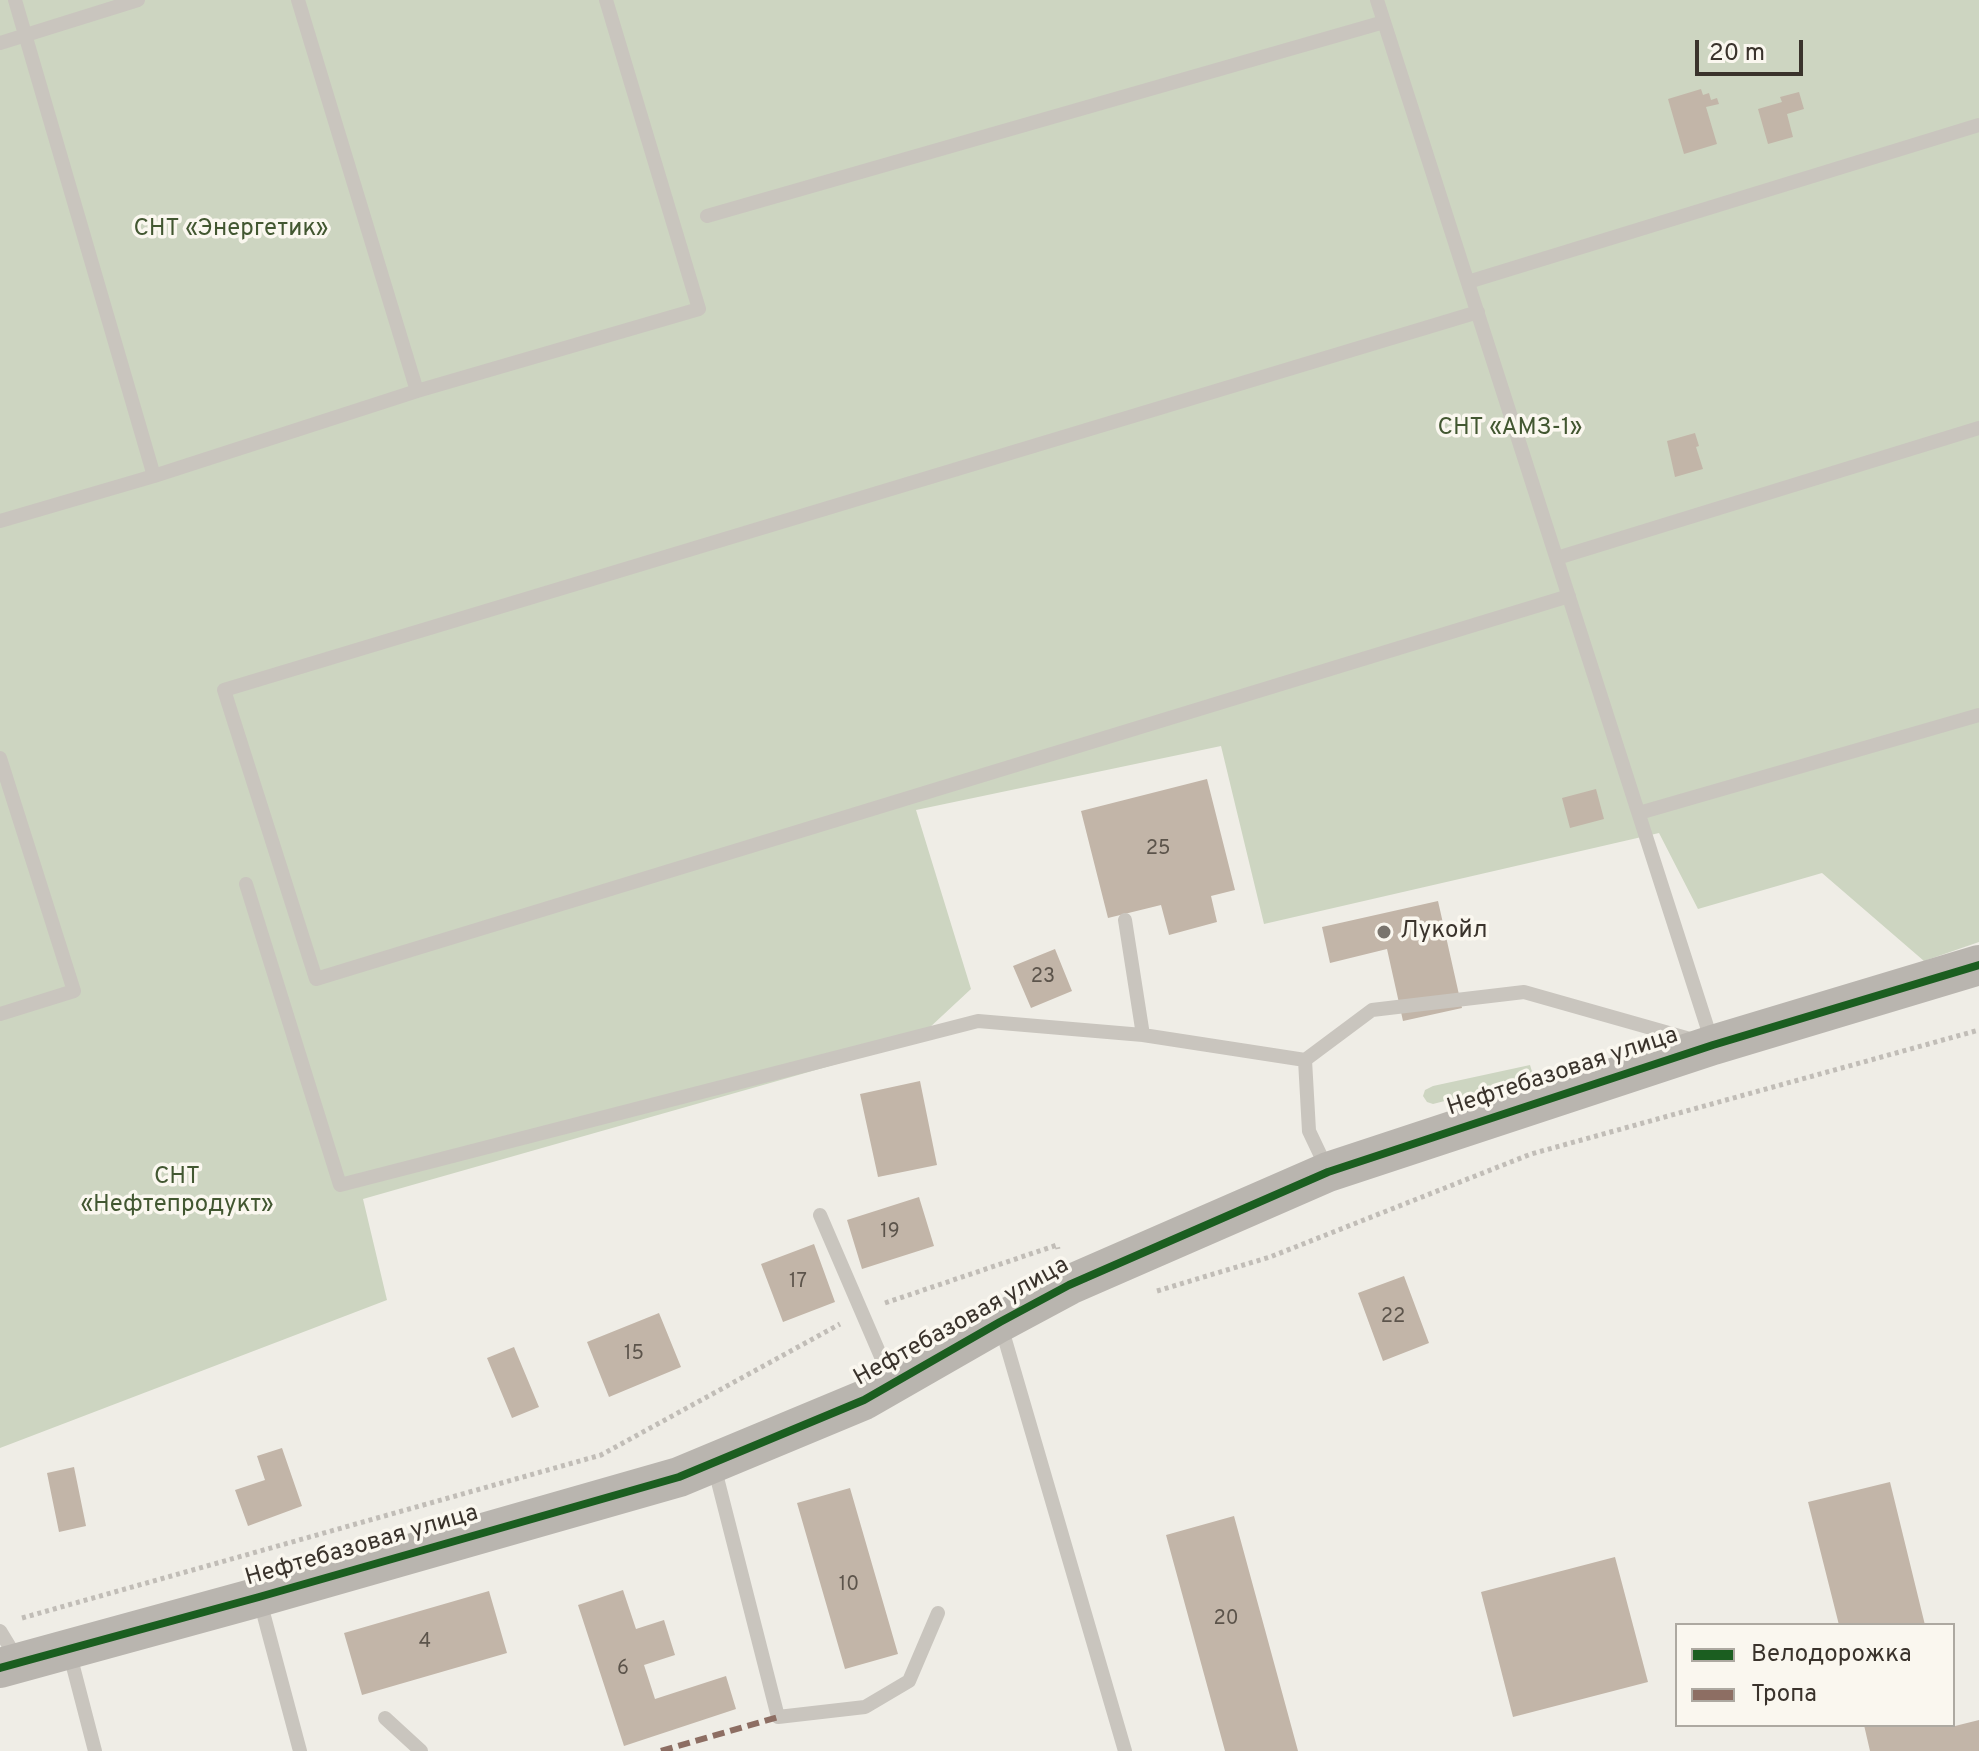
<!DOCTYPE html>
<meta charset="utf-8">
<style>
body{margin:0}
#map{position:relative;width:1979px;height:1751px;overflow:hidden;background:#efede6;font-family:Overpass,sans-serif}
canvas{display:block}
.legend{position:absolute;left:1675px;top:1623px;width:280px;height:104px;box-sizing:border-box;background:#faf7ef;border:2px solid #ada9a1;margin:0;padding:10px 14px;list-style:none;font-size:24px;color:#3a332c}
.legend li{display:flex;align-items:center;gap:16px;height:40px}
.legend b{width:40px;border:2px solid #ada9a1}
.scale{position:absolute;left:1695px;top:40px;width:108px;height:36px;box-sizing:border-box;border:4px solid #3a332c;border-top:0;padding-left:10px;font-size:24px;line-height:28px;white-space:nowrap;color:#3a332c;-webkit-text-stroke:6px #faf7ef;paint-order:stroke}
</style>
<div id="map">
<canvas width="1979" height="1751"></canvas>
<ul class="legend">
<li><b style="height:10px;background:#1b5e20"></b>Велодорожка</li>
<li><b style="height:10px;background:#8d6e63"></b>Тропа</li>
</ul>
<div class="scale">20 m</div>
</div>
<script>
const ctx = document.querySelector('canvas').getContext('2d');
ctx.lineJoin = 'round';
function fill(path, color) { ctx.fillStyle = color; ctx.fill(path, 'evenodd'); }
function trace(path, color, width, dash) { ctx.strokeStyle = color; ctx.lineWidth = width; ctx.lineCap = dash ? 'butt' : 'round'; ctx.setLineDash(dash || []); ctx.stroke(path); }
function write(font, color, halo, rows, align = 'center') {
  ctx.font = font + ' Overpass,sans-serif'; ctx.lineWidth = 7; ctx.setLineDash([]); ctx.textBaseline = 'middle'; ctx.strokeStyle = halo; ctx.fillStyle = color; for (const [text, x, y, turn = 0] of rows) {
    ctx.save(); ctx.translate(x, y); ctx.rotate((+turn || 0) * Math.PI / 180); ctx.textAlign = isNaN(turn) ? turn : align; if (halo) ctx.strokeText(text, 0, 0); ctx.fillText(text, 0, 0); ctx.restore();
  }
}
fill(new Path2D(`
 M 0,0 L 1979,0 L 1979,942 L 1924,961 L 1822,873 L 1698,909 L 1659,833 L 1264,924 L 1221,746 L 916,810 L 971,989 L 914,1042 L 363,1199 L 387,1300 L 0,1448 Z
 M 1530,1065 L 1534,1078 L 1433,1104 L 1427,1102 L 1423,1096 L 1425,1090 L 1433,1086 Z`), '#cdd5c1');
fill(new Path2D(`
 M 1701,89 L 1703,95 L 1709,93 L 1711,100 L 1717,98 L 1719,104 L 1706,107 L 1717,144 L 1684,154 L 1668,99 Z
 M 1799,92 L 1804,109 L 1787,114 L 1793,137 L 1768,144 L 1758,109 L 1782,102 L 1780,97 Z
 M 1695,433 L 1699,446 L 1696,447 L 1703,469 L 1675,477 L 1667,441 Z
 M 1207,779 L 1235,890 L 1211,896 L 1217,922 L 1169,935 L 1161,905 L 1108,918 L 1081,811 Z
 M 1596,789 L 1604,819 L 1570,828 L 1562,798 Z
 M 1438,901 L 1462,1008 L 1403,1021 L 1387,949 L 1330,963 L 1322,927 Z
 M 1055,949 L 1072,991 L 1031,1008 L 1013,966 Z
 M 920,1081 L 937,1165 L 878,1177 L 860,1094 Z
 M 919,1197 L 934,1246 L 862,1269 L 847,1220 Z
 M 814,1244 L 835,1302 L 783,1322 L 761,1264 Z
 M 1404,1276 L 1429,1343 L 1383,1361 L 1358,1293 Z
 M 659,1313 L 681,1367 L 609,1397 L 587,1342 Z
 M 514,1347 L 539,1407 L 512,1418 L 487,1358 Z
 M 282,1448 L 302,1506 L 248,1526 L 235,1490 L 265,1480 L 257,1456 Z
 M 74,1467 L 86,1526 L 59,1532 L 47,1473 Z
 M 1890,1482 L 1925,1625 L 1839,1625 L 1808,1502 Z
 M 850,1488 L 898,1654 L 845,1669 L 797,1503 Z
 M 1234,1516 L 1246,1560 L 1298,1751 L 1225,1751 L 1166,1535 Z
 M 1615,1557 L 1648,1682 L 1513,1717 L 1481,1592 Z
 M 623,1590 L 636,1629 L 664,1620 L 675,1655 L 644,1665 L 655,1699 L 726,1676 L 736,1709 L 624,1746 L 578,1605 Z
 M 489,1591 L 507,1653 L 362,1695 L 344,1633 Z
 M 1979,1720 L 1979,1751 L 1870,1751 L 1864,1725 L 1950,1725 L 1951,1727 Z`), '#c2b5a8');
trace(new Path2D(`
 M 1157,1291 L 1270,1257 L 1531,1154 L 1979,1030
 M 885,1303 L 1057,1245 L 1058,1249
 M 22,1618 L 601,1455 L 840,1324`), '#c1bdb7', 5, [4, 4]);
trace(new Path2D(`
 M 15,0 L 154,476
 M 298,0 L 417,391
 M 1377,0 L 1713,1045
 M 0,43 L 138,0
 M 707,216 L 1384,22
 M 1468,282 L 1979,125
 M 1478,312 L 224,690 L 316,979 L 1569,596
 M 0,521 L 154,476 L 417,391 L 699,309 L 606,0
 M 1557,558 L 1979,428
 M 0,758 L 74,991 L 0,1014
 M 1639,813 L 1979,715
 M 246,884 L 340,1185 L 978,1021 L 1143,1035 L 1305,1060
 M 1125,920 L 1143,1035
 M 1328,1171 L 1309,1131 L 1305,1060 L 1372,1010 L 1524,992 L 1697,1041
 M 820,1215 L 891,1380
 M 1001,1326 L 1125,1751
 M 714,1466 L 778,1717 L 865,1707 L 909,1681 L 938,1613
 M 260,1601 L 300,1751
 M 0,1631 L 17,1659
 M 69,1651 L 95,1751
 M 385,1718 L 421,1751`), '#c9c5be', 14);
trace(new Path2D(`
 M 0,1668 L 259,1597 L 679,1477 L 864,1400 L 1000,1322 L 1069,1285 L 1328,1172 L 1713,1045 L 1979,965`), '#b9b5af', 40);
trace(new Path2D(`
 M 661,1751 L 778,1717`), '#8d6e63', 6, [12, 6]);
trace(new Path2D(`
 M 0,1668 L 259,1597 L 679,1477 L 864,1400 L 1000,1322 L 1069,1285 L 1328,1172 L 1713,1045 L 1979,965`), '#1b5e20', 8);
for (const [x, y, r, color] of [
 [1384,932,8,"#79746d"]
]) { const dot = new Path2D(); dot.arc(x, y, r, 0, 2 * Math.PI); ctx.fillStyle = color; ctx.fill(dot); trace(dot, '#faf7ef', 3); }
write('20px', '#5c544b', null, [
 ["25",1158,850],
 ["23",1043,978],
 ["19",890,1233],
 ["17",798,1283],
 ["22",1393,1318],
 ["15",634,1355],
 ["10",849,1586],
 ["20",1226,1620],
 ["4",425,1643],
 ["6",623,1670]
]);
write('24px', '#425731', '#faf7ef', [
 ["СНТ «Энергетик»",231,230],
 ["СНТ «АМЗ-1»",1510,429],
 ["СНТ",177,1178],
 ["«Нефтепродукт»",177,1206]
]);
write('24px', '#3a332c', '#faf7ef', [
 ["Лукойл",1400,932]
], 'left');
write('24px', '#3a332c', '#faf7ef', [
 ["Нефтебазовая улица",1563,1073,-18],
 ["Нефтебазовая улица",962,1323,-29],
 ["Нефтебазовая улица",362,1547,-16]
]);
</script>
